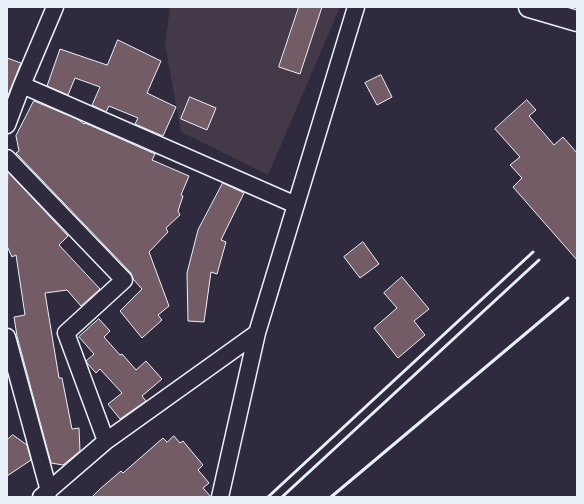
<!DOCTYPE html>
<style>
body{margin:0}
#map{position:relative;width:584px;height:504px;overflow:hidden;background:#2f2a3d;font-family:"Shantell Sans",sans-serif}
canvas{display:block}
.frame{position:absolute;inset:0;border:8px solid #e8f1f8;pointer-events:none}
</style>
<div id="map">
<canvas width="584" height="504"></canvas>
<div class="frame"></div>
</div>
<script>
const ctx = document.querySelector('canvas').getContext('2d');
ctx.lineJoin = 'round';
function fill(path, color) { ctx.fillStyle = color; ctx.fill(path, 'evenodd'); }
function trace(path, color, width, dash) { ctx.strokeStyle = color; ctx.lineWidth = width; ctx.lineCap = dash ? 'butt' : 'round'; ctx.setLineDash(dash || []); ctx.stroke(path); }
fill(new Path2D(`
 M 170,7 L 340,7 L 268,175 L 181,132 L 165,44 Z`), '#443949');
const building = new Path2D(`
 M 299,7 L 322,7 L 300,74 L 279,67 Z
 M 118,40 L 161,61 L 147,93 L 176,107 L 163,136 L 135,124 L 138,118 L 109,106 L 106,112 L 92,105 L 100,87 L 75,78 L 68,95 L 47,86 L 60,49 L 107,65 Z
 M 7,58 L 21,63 L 7,98 Z
 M 381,75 L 392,97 L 377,105 L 365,83 Z
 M 190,97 L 216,108 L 207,130 L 181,119 Z
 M 527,100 L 536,110 L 529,116 L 554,145 L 563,137 L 577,153 L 577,260 L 513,187 L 522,178 L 510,165 L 520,157 L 495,129 Z
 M 34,101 L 77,119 L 84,124 L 85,123 L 155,154 L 152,160 L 189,176 L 181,195 L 183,196 L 178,211 L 180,215 L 166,228 L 168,232 L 149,252 L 169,306 L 158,315 L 162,320 L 142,338 L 120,311 L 142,289 L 133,279 L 131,273 L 16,153 L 19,151 L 16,136 Z
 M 8,172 L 68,236 L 59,245 L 100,289 L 81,306 L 67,290 L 45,293 L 59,378 L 62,378 L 72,429 L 79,428 L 80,451 L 63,465 L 51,463 L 17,336 L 14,317 L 25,315 L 16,255 L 12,257 L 7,246 Z
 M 223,183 L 244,193 L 221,240 L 226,242 L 217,274 L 211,272 L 204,322 L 188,321 L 187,273 L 198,230 Z
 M 363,242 L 379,264 L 360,278 L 344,257 Z
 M 402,277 L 429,309 L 414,321 L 425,335 L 398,358 L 374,328 L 397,308 L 384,293 Z
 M 99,319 L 110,331 L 104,337 L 120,355 L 122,354 L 136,370 L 146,361 L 162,379 L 142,396 L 146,401 L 120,419 L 108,404 L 122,393 L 100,369 L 96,373 L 87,363 L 86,361 L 94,354 L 79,337 Z
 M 13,435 L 27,445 L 31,460 L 7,476 L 7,440 Z
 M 174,436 L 180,443 L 183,441 L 203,465 L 198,470 L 209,483 L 203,488 L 211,497 L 92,497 L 101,488 L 121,471 L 123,473 L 163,438 L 167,442 Z`);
fill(building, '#745c66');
trace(building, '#e8f1f8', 1);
const minor = new Path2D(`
 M 22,85 L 296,205
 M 7,125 L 22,85 L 55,7
 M 7,158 L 124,280 L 66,333 L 106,441
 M 7,337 L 49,491
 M 41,497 L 106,441 L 257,333
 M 220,497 L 257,333 L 356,7`);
const major = new Path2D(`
 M 529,7 L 577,21`);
trace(minor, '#e8f1f8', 19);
trace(major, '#e8f1f8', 23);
trace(minor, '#2f2a3d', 16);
trace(major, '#2f2a3d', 20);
trace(new Path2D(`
 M 268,497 L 533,252
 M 282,497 L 539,260
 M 331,497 L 568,298`), '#e8f1f8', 3);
</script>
